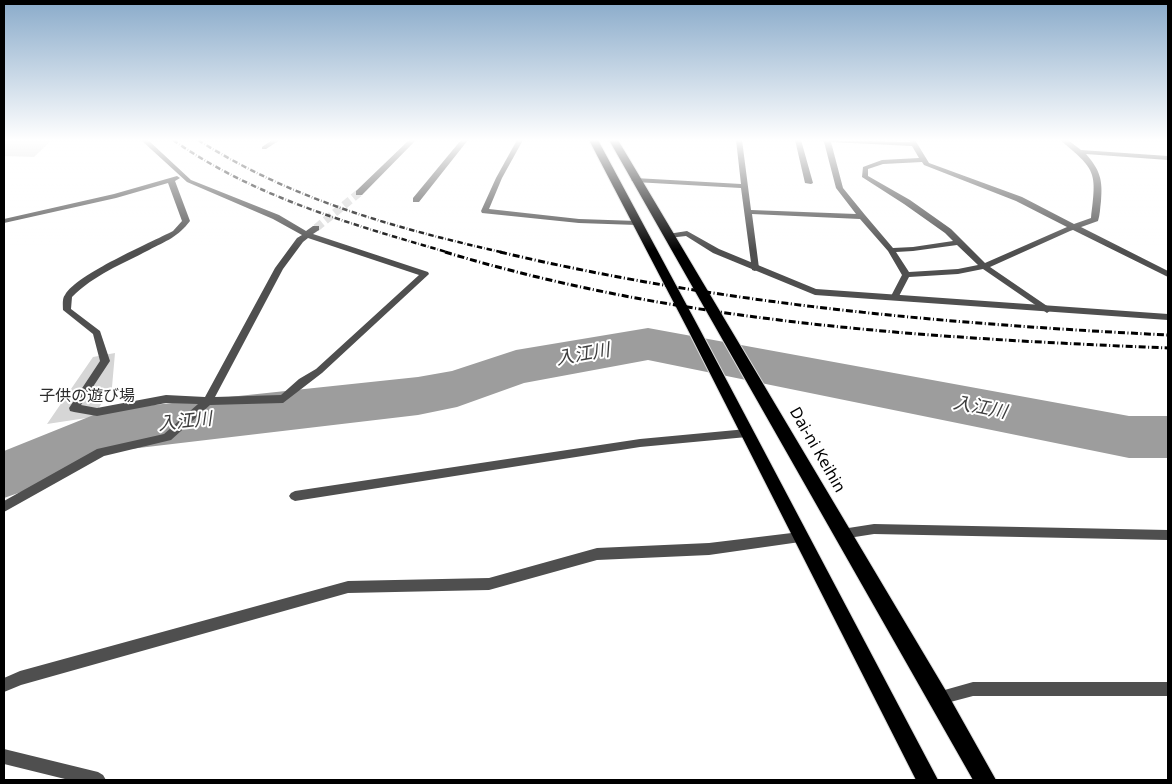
<!DOCTYPE html>
<meta charset="utf-8">
<style>
body{margin:0}
#map{position:relative;width:1172px;height:784px;overflow:hidden;background:#fff;font-family:"Noto Sans",sans-serif}
canvas{display:block}
.frame{position:absolute;inset:0;border:5px solid #000;pointer-events:none}
</style>
<div id="map">
<canvas width="1172" height="784"></canvas>
<div class="frame"></div>
</div>
<script>
const ctx = document.querySelector('canvas').getContext('2d');
ctx.lineJoin = 'round';
function fill(path, color) { ctx.fillStyle = color; ctx.fill(path, 'evenodd'); }
function trace(path, color, width, dash) { ctx.strokeStyle = color; ctx.lineWidth = width; ctx.lineCap = dash ? 'butt' : 'round'; ctx.setLineDash(dash || []); ctx.stroke(path); }
function write(font, color, halo, rows, align = 'center') {
  ctx.font = font + ' "Noto Sans","Noto Sans JP",sans-serif'; ctx.lineWidth = 4; ctx.setLineDash([]); ctx.textBaseline = 'middle'; ctx.strokeStyle = halo; ctx.fillStyle = color; for (const [text, x, y, turn = 0] of rows) {
    ctx.save(); ctx.translate(x, y); ctx.rotate((+turn || 0) * Math.PI / 180); ctx.textAlign = isNaN(turn) ? turn : align; if (halo) ctx.strokeText(text, 0, 0); ctx.fillText(text, 0, 0); ctx.restore();
  }
}
fill(new Path2D(`
 M 4,140 L 52,140 L 34,157 L 4,156 Z
 M 115,353 L 112,387 L 93,417 L 47,424 L 93,357 Z`), '#d6d6d6');
fill(new Path2D(`
 M 648,328 L 1129,416 L 1168,416 L 1168,458 L 1129,458 L 648,360 L 524,383 L 457,407 L 418,415 L 113,451 L 24,491 L 4,498 L 4,451 L 106,410 L 418,377 L 452,371 L 516,350 Z`), '#9d9d9d');
trace(new Path2D(`
 M 316,228 L 359,193`), '#d9d9d9', 8, [8, 4]);
const trunk = new Path2D(`
 M 589,140 L 598,140 L 699,328 L 938,780 L 916,780 L 687,328 Z
 M 609,140 L 618,140 L 946,691 L 996,780 L 973,780 Z`);
trace(trunk, '#dbdbdb', 2);
fill(new Path2D(`
 M 736,140 L 742,140 L 751,210 L 856,214 L 836,188 L 824,142 L 820,140 L 910,142 L 909,140 L 915,140 L 929,163 L 1022,197 L 1074,224 L 1091,218 C 1097,171 1096,170 1060,140 L 1068,140 L 1081,150 L 1168,156 L 1168,160 L 1086,154 C 1100,170 1103,180 1101,201 C 1100,208 1100,215 1098,221 L 1070,231 L 990,267 L 1050,308 L 1051,310 L 1047,313 L 983,269 L 958,274 L 909,277 L 897,300 L 891,300 L 890,298 L 902,275 L 888,251 L 860,219 L 752,214 L 759,268 L 755,271 L 752,270 L 741,188 L 635,182 L 631,180 L 635,178 L 741,184 ZM 831,142 L 912,146 L 919,158 L 882,160 L 863,167 L 862,177 L 904,204 L 945,233 L 953,241 L 913,247 L 893,248 L 865,215 L 843,188 ZM 922,162 L 924,165 L 1016,201 L 1067,227 L 985,263 L 951,229 L 910,200 L 868,176 L 868,169 L 883,164 ZM 957,245 L 978,265 L 958,269 L 909,272 L 896,252 L 913,251 Z
 M 795,140 L 801,140 L 813,183 L 811,184 L 805,183 Z`), '#4f4f4f');
fill(new Path2D(`
 M 141,140 L 148,140 L 191,180 L 279,215 L 306,231 L 313,226 L 319,226 L 319,230 L 313,234 L 428,272 L 429,274 L 322,373 L 283,403 L 210,405 L 171,440 L 104,456 L 4,512 L 4,501 L 97,449 L 164,434 L 198,404 L 166,403 L 97,416 L 74,412 L 70,411 L 69,408 L 100,361 L 93,334 L 63,310 C 63,305 62,298 65,295 C 77,274 150,243 173,231 L 182,221 L 168,183 L 116,198 L 4,223 L 4,219 L 114,194 L 177,176 L 180,178 L 175,181 L 190,221 C 178,237 166,241 149,250 C 122,264 94,275 72,297 L 71,309 L 100,331 L 110,361 L 81,405 L 97,408 L 166,395 L 205,397 L 275,268 L 297,238 L 302,235 L 273,219 L 187,182 ZM 308,238 L 419,275 L 316,369 L 299,379 L 281,395 L 215,397 L 283,269 L 303,242 Z
 M 272,140 L 280,140 L 266,149 L 262,149 L 262,147 Z
 M 409,140 L 416,140 L 362,195 L 356,195 L 356,191 Z
 M 461,140 L 468,140 L 419,202 L 413,202 L 413,198 Z
 M 517,140 L 523,140 L 502,178 L 489,209 L 579,219 L 637,221 L 641,223 L 637,225 L 579,223 L 482,213 L 481,211 L 496,178 Z
 M 1069,224 L 1075,224 L 1168,271 L 1168,277 L 1069,228 Z
 M 687,231 L 719,249 L 816,289 L 1168,314 L 1168,320 L 815,295 L 713,253 L 686,236 L 668,238 L 664,236 L 668,234 Z
 M 747,429 L 751,430 L 752,433 L 751,436 L 747,437 L 640,447 L 295,501 L 291,499 L 289,496 L 291,493 L 295,491 L 640,439 Z
 M 874,524 L 1168,530 L 1168,540 L 874,534 L 842,539 L 838,538 L 836,534 L 838,530 L 842,529 Z
 M 800,532 L 804,533 L 806,537 L 804,541 L 800,542 L 709,555 L 597,560 L 489,590 L 348,593 L 21,685 L 4,692 L 4,678 L 20,671 L 348,581 L 489,578 L 597,548 L 709,543 Z
 M 973,682 L 1168,682 L 1168,696 L 973,696 L 939,705 L 934,703 L 932,698 L 934,693 Z`), '#4f4f4f');
fill(new Path2D(`
 M 4,749 L 98,772 L 103,775 L 106,780 L 69,780 L 4,764 Z`), '#4f4f4f');
fill(trunk, '#000');
trace(new Path2D(`
 M 173,140 C 256,198 354,225 450,253
 M 198,140 C 295,201 395,228 505,253`), '#000', 2.5, [5.5, 2, 0.5, 2]);
trace(new Path2D(`
 M 445,252 C 680,323 924,338 1168,348
 M 500,252 C 720,304 943,324 1168,335`), '#000', 3, [7, 2.5, 1, 2.5]);
const sky = ctx.createLinearGradient(0, 0, 0, 250);
sky.addColorStop(0, '#8aabca');
sky.addColorStop(0.56, '#fff');
sky.addColorStop(1, '#ffffff00');
ctx.fillStyle = sky;
ctx.fillRect(0, 0, 1172, 250);
write('16px', '#2d2d2d', '#fff', [
 ["子供の遊び場",87,396]
]);
write('16px', '#000', '#fff', [
 ["Dai-ni Keihin",817,450,60]
]);
write('italic 18px', '#3e3e3e', '#fff', [
 ["入江川",583,355,-10],
 ["入江川",980,408,11],
 ["入江川",185,422,-6]
]);
</script>
